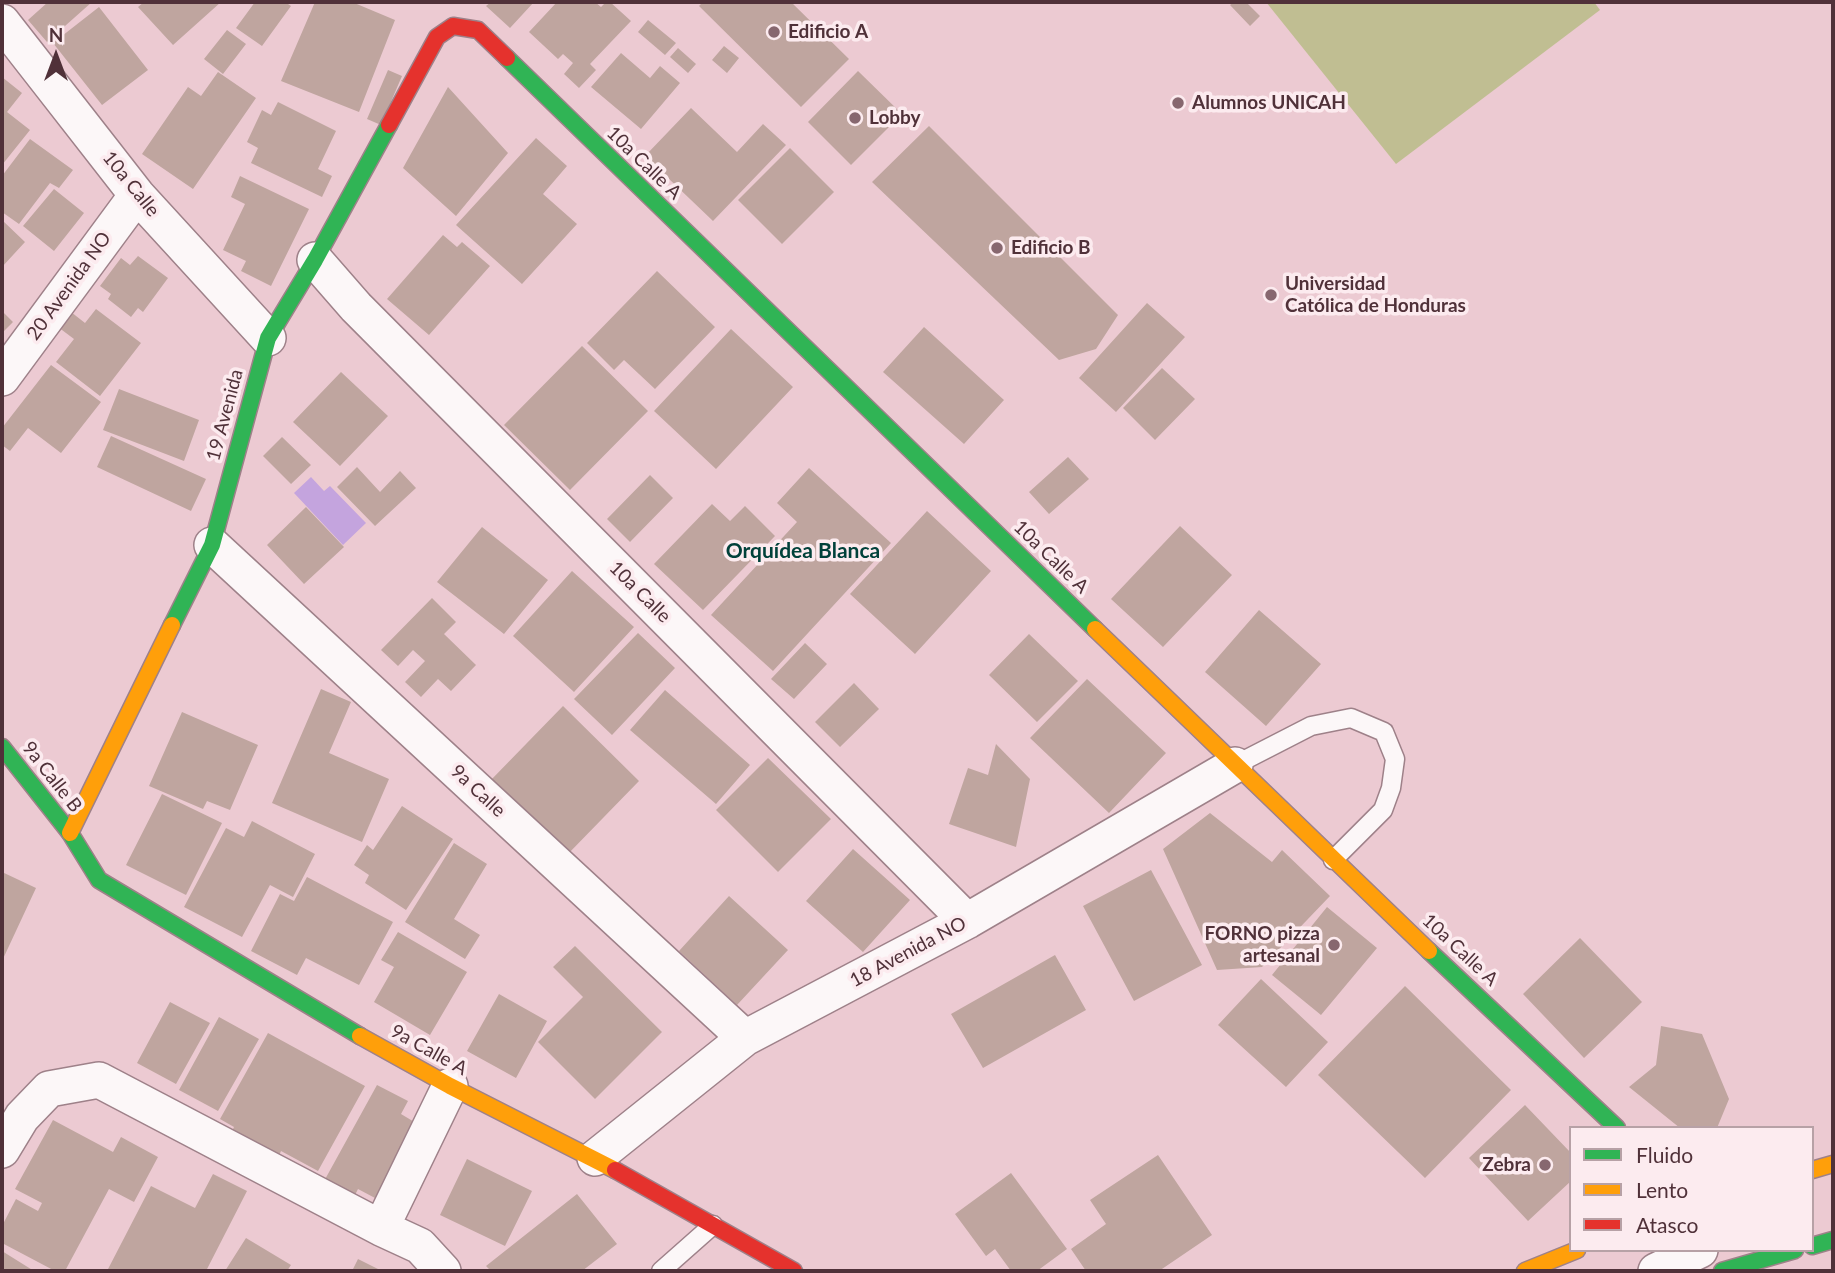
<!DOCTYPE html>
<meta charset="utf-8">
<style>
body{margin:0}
#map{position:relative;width:1835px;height:1273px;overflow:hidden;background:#eccad2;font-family:Lato,sans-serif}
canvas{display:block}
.frame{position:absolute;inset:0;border:4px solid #503139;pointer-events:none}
.legend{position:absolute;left:1569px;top:1126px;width:245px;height:126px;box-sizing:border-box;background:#fcebef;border:2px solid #b7a1a6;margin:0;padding:9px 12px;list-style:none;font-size:21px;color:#503139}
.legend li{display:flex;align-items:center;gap:14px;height:35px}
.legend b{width:35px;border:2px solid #b7a1a6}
.north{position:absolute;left:21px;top:21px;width:70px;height:70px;-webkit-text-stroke:5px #fcebef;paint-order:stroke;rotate:0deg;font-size:19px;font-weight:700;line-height:28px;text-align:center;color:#503139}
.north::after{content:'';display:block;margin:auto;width:24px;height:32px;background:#503139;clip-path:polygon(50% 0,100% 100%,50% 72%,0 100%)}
</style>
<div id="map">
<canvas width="1835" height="1273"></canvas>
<div class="frame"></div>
<ul class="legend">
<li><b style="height:9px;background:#30b455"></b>Fluido</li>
<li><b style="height:9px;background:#ff9f0a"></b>Lento</li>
<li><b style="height:9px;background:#e5322d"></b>Atasco</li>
</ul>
<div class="north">N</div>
</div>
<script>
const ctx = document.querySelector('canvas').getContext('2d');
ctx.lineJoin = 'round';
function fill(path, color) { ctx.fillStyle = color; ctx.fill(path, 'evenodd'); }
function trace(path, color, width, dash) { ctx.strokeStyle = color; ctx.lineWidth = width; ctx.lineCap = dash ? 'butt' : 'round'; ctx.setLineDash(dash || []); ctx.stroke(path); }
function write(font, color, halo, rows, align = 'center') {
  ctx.font = font + ' Lato,sans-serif'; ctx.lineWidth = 7; ctx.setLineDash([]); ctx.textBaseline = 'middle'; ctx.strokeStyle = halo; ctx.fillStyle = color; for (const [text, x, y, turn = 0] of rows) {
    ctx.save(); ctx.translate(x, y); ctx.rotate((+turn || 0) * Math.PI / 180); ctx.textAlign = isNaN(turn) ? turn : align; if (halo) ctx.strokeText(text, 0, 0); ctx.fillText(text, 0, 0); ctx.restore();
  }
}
fill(new Path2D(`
 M 1266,2 L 1594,2 L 1600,10 L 1396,164 Z`), '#c0be92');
fill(new Path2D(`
 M 311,477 L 324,491 L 330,486 L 366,523 L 343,545 L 294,493 Z`), '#c4a4de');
fill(new Path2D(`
 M 48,2 L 92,2 L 47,42 L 28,20 Z
 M 144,2 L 221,2 L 173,45 L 138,7 Z
 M 255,2 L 285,2 L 291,6 L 262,46 L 236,28 Z
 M 315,2 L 352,2 L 395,20 L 359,112 L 281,81 Z
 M 491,2 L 534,2 L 510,28 L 486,6 Z
 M 557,2 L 595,2 L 601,7 L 606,2 L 610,2 L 631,21 L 590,64 L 596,70 L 579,88 L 564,74 L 573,63 L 563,54 L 558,59 L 529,32 Z
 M 703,2 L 791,2 L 849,59 L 801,107 L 699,6 Z
 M 1234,2 L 1246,2 L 1260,16 L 1250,26 L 1230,5 Z
 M 99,7 L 148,70 L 102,105 L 53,43 Z
 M 648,20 L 676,43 L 665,55 L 638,32 Z
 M 227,30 L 246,44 L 223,74 L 204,59 Z
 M 724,46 L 739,58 L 727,73 L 712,60 Z
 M 678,48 L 696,64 L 688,73 L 670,57 Z
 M 621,53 L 650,78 L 660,66 L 680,83 L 641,129 L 591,87 Z
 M 388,70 L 402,76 L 381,125 L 367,119 Z
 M 858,71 L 902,114 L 851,165 L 808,122 Z
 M 218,72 L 256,98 L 193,189 L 142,154 L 188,87 L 201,96 Z
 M 2,77 L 22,93 L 7,112 L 30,130 L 2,165 Z
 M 448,87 L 508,153 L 456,216 L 403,168 Z
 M 278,102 L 336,131 L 318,169 L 332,176 L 322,197 L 251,163 L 258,148 L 247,142 L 262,110 L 271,115 Z
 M 691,108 L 737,152 L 763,124 L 786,145 L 713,221 L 645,156 Z
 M 929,126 L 1118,315 L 1096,349 L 1059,360 L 872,182 Z
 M 536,138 L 567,166 L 543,194 L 577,224 L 522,284 L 456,225 Z
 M 30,139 L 73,170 L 59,188 L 50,183 L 19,224 L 2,212 L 2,176 Z
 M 790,148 L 834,192 L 782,244 L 738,200 Z
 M 240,176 L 309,209 L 271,286 L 241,271 L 246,261 L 223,250 L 245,204 L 231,197 Z
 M 54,189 L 84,213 L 54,251 L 23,226 Z
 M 2,220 L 25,242 L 2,267 Z
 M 443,235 L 457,247 L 462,242 L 490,266 L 429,335 L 387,299 Z
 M 138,256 L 168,278 L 143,312 L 138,308 L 131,317 L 108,299 L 111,294 L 100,286 L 121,258 L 130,265 Z
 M 657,271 L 715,327 L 655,389 L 624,360 L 614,370 L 587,343 Z
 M 1147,303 L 1185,337 L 1116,412 L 1079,378 Z
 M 96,309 L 141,343 L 100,396 L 56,362 L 74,339 L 58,327 L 71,312 L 85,323 Z
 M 2,311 L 13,322 L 2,333 Z
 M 924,327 L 1004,400 L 964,444 L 883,372 Z
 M 731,329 L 793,387 L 716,469 L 654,411 Z
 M 582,346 L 648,411 L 570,490 L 504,425 Z
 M 51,365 L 101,402 L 61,453 L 28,428 L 10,451 L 2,445 L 2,428 Z
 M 1162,368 L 1195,399 L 1155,440 L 1123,408 Z
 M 341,372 L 388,416 L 340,466 L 293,422 Z
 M 119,389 L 199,420 L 184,461 L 103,430 Z
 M 111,436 L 206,479 L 191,511 L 97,467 Z
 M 282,437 L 311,465 L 291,484 L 263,456 Z
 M 1068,457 L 1089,479 L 1049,514 L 1029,492 Z
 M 357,467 L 380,492 L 400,471 L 416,488 L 375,526 L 337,487 Z
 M 809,468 L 891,543 L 773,671 L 711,615 L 797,522 L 777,503 Z
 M 650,475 L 673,498 L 630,542 L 607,519 Z
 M 712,504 L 730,521 L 745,506 L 775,536 L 703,610 L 654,564 Z
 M 306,507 L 344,547 L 304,584 L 267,545 Z
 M 927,511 L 991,571 L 915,654 L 850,594 Z
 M 1180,526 L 1232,575 L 1163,647 L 1111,599 Z
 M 482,527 L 548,580 L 504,634 L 437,582 Z
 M 572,571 L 634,627 L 574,692 L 513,636 Z
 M 432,598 L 456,622 L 444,634 L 476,665 L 451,691 L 438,679 L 421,697 L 405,682 L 425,661 L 413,650 L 398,666 L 381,650 Z
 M 1259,610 L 1321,664 L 1266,726 L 1205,672 Z
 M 638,633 L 675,668 L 612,735 L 574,699 Z
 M 1029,634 L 1078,681 L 1037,722 L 989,675 Z
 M 805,643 L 827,664 L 794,699 L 771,679 Z
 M 1087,679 L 1166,753 L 1109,813 L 1030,738 Z
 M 854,683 L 879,709 L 840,747 L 815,722 Z
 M 321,689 L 351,702 L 329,753 L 389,779 L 362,842 L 272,803 Z
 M 665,690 L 750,765 L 716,804 L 630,730 Z
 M 563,706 L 639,781 L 567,855 L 490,781 Z
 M 182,712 L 258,745 L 230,810 L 207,801 L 203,809 L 149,786 Z
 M 996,744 L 1030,779 L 1016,847 L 949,824 L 968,768 L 988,775 Z
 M 768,758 L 831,819 L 778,872 L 716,810 Z
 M 162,794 L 222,823 L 186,895 L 126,865 Z
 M 402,806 L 453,839 L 406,910 L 365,883 L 369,875 L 354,865 L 367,845 L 373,850 Z
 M 1210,813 L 1272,862 L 1282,850 L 1330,896 L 1262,967 L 1217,970 L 1163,849 Z
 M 252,821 L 315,854 L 293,897 L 270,885 L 242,937 L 184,907 L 226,828 L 244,837 Z
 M 454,843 L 487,864 L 454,919 L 480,935 L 465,959 L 405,922 Z
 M 853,849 L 910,900 L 863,952 L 806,901 Z
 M 1151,870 L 1202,965 L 1134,1001 L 1083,906 Z
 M 2,872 L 36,888 L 2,961 Z
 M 307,877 L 393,922 L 359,985 L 306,958 L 297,975 L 251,951 L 280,894 L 294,901 Z
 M 729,896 L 788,950 L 737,1005 L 679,951 Z
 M 1327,907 L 1377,948 L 1321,1015 L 1272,975 Z
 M 398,932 L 467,972 L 430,1035 L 374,1002 L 394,967 L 381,960 Z
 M 1580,938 L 1642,1002 L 1584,1058 L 1523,994 Z
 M 575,946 L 662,1032 L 595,1099 L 538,1042 L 583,997 L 553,967 Z
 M 1055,955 L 1086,1010 L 983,1068 L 951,1014 Z
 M 1261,979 L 1328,1042 L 1286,1087 L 1218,1025 Z
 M 1405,986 L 1511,1090 L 1425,1178 L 1318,1075 Z
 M 499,994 L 547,1021 L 516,1078 L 467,1051 Z
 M 170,1002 L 210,1023 L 176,1084 L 137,1063 Z
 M 219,1017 L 259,1039 L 218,1111 L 179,1090 Z
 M 1661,1026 L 1702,1034 L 1729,1099 L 1717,1128 L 1680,1128 L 1629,1087 L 1656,1065 Z
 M 268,1033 L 365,1086 L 318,1171 L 281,1151 L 278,1158 L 231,1133 L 234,1127 L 220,1119 Z
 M 377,1085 L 408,1101 L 401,1114 L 416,1123 L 375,1198 L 358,1189 L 353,1199 L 323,1183 Z
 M 1525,1105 L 1571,1153 L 1571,1181 L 1528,1221 L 1469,1158 Z
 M 53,1120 L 113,1152 L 121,1137 L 158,1157 L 134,1202 L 109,1189 L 65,1271 L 55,1271 L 2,1243 L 2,1226 L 16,1199 L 38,1211 L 42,1203 L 15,1189 Z
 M 1158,1155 L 1212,1235 L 1159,1271 L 1086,1271 L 1071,1249 L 1106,1224 L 1090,1200 Z
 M 467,1159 L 532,1191 L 505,1246 L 440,1215 Z
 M 1011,1173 L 1067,1249 L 1037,1271 L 1011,1271 L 995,1249 L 986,1256 L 955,1214 Z
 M 213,1174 L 247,1191 L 206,1271 L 107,1271 L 151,1186 L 195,1208 Z
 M 577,1194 L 617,1244 L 582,1271 L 491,1271 L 486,1266 Z
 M 246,1238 L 291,1265 L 287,1271 L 225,1271 Z
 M 2,1251 L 34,1271 L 2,1271 Z
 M 358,1259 L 382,1271 L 352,1271 Z`), '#bfa59f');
const lane = new Path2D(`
 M 1235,765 L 1311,726 L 1351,718 L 1384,732 L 1395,759 L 1391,788 L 1383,810 L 1333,860
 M 661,1271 L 713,1225`);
const street = new Path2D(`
 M 2,22 L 137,195 L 268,338
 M 315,260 L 356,307 L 967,921
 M 2,378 L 137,195
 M 212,545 L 745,1038
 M 2,1150 L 22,1117 L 49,1089 L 99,1080 L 381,1228 L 420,1246 L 443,1271
 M 595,1158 L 745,1038 L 967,921 L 1235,765
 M 381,1228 L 450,1086
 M 1656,1271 L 1700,1250`);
const fast = new Path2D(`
 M 507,58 L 1095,629
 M 172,625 L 212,545 L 268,338 L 315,260 L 389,125
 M 2,747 L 70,833 L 99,880 L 360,1036
 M 1429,951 L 1617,1128
 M 1812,1246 L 1833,1240
 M 1722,1271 L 1795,1250`);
const slow = new Path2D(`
 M 1095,629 L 1429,951
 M 70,833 L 172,625
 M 360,1036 L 450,1086 L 615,1170
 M 1812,1170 L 1833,1164
 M 1525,1271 L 1577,1250`);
const jam = new Path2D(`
 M 389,125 L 437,37 L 453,26 L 478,30 L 507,58
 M 615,1170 L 794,1271`);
trace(lane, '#9e8189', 21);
trace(street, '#9e8189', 38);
trace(fast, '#9e8189', 19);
trace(slow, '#9e8189', 19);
trace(jam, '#9e8189', 19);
trace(lane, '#fcf7f8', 18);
trace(street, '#fcf7f8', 35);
trace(fast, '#30b455', 16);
trace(slow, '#ff9f0a', 16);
trace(jam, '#e5322d', 16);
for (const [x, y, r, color] of [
 [774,32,7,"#87676f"],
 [1178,103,7,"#87676f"],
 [855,118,7,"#87676f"],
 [997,248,7,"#87676f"],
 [1271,295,7,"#87676f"],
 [1334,945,7,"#87676f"],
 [1545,1165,7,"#87676f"]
]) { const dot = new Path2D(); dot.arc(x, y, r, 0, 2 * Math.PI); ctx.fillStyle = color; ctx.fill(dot); trace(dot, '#fcebef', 2.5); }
write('bold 19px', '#503139', '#fcebef', [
 ["Edificio A",788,32],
 ["Alumnos UNICAH",1192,103],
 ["Lobby",869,118],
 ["Edificio B",1011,248],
 ["Universidad",1285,284],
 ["Católica de Honduras",1285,306],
 ["FORNO pizza",1320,934,"right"],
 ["artesanal",1320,956,"right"],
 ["Zebra",1531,1165,"right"]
], 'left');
write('19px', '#503139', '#fcebef', [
 ["10a Calle A",644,163,44],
 ["10a Calle",131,184,51],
 ["20 Avenida NO",69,286,-54],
 ["19 Avenida",225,415,-75],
 ["10a Calle A",1051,557,44],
 ["10a Calle",640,592,45],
 ["9a Calle B",52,777,52],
 ["9a Calle",478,791,43],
 ["10a Calle A",1460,950,43],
 ["18 Avenida NO",908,952,-28],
 ["9a Calle A",429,1050,29]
]);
write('bold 21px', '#01413a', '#fcebef', [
 ["Orquídea Blanca",803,551]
]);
</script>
